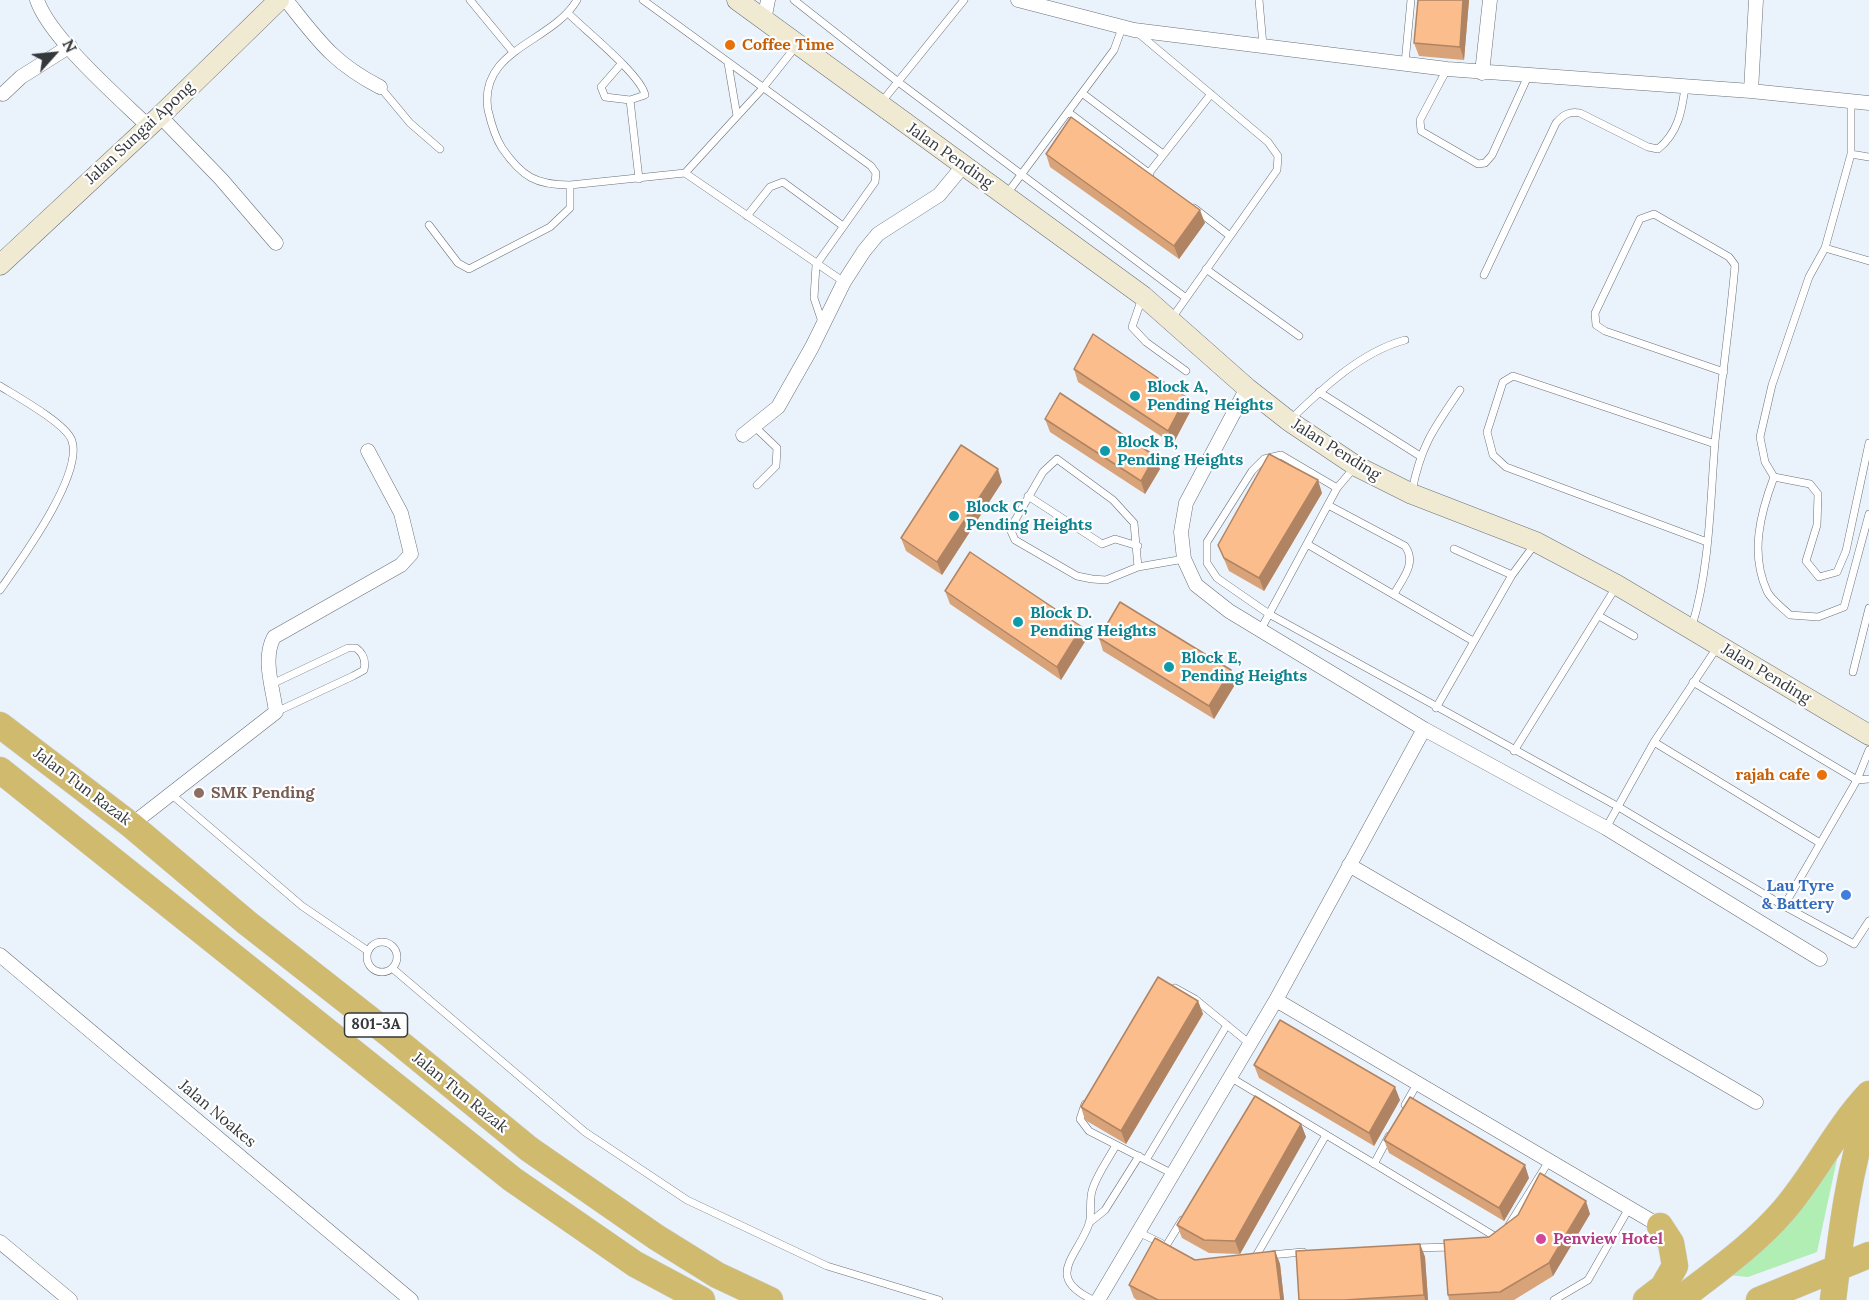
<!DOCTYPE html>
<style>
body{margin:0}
#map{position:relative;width:1869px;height:1300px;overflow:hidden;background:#eaf2fb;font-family:Lora,serif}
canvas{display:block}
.north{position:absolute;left:24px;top:24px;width:60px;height:60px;-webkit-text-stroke:4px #fefefe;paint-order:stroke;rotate:63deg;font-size:16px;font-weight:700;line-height:24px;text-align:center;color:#35383b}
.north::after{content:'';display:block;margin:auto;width:21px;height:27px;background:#35383b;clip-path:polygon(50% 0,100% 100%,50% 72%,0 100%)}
</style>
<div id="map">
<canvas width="1869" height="1300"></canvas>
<div class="north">N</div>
</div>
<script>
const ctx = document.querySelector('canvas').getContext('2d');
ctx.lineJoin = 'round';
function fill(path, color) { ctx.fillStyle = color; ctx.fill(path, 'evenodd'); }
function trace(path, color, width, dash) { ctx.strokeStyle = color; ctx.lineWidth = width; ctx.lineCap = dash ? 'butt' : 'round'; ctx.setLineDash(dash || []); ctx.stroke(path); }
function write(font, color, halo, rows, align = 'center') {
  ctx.font = font + ' Lora,serif'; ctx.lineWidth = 4.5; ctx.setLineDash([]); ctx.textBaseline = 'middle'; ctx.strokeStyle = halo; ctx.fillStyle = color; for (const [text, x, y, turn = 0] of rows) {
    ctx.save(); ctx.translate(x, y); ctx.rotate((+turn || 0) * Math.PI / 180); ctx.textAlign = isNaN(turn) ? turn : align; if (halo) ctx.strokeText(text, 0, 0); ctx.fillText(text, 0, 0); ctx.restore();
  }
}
fill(new Path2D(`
 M 1841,1141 L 1817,1252 L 1748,1277 L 1728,1275 Z`), '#b1eeb4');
const lane = new Path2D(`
 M 470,0 L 513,52
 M 577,0 C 552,43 478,49 488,110 C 491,123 495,137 502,148 C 522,177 536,185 570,185 L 685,173 L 762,89 L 797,45
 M 643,0 L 871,166 L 876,173 L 875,182 L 816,265 L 814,298 L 823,325
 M 794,0 L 897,81 L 1186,298
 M 1259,0 L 1263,45
 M 569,14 C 586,31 641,75 645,95 L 630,100 L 605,97 L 601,87 L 621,64
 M 1138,33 L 1268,142 L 1278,156 L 1277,170 L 1172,318
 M 728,63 L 737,116
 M 1405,63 L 1411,0
 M 1447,69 L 1420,120 L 1421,131 L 1478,164 L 1485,163 L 1492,155 L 1528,76
 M 380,87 L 410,123 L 440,149
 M 1082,93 L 1163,154
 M 630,100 L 639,179
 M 1851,102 L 1851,154 L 1825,248 L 1869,261
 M 880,104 L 964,0
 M 1068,112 L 1150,174
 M 1851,154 L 1869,157
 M 685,173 L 844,282
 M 1149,173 L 1211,94
 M 1006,195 L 1114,50 L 1122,28
 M 1194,208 L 1230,236
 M 747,216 L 770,187 L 783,182 L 843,226
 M 429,225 L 458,263 L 469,269 L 550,227 L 570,208 L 570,185
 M 1206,269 L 1299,336
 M 1484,275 L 1556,123 C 1563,115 1569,111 1580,113 L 1648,147 L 1658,149 C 1678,133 1682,111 1685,87
 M 1142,298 L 1132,327 L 1146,342 L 1186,371
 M 0,386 C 16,396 67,424 72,441 C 83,476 20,561 0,590
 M 1319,392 L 1420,456
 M 1291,419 C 1323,388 1361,352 1405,340
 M 754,426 L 777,448 L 776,466 L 757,485
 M 1869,443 L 1846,551 L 1837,572 L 1819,577 L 1806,561 L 1817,525 L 1818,494 L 1810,484 L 1774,477 C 1760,514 1750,554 1767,591 C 1771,600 1783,608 1790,615 L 1818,617 L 1844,607 L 1869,514
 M 1774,477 L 1765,462 L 1760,437 L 1772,385 L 1809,277 L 1825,248
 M 1337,488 L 1281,455 L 1264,459 L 1252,471 L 1207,542 L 1207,563 L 1217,578 L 1269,614 L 1617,806 L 1784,906 L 1854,944 L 1869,921
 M 1412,491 C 1421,445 1434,428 1460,390
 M 1028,496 L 1102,544 L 1115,539 L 1138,546
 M 1328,505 L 1405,546 C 1417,563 1403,578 1394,594
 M 1707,542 L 1506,467 L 1493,455 L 1487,432 L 1503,382 L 1513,376 L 1715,444
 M 1307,544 L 1473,641
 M 1454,549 L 1512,575
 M 1138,567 L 1134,523 L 1113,500 L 1057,459 L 1043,472 L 1010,529 L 1015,540 L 1077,576 L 1092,579 L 1106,580 L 1138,567 L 1184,559
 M 1599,616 L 1634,636
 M 1692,626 C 1710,567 1710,503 1715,442 C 1721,383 1730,324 1735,265 L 1729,257 L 1654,214 L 1640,219 L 1595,313 L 1596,325 L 1605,331 L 1724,372
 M 1261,629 L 1337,488 L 1354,468
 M 1853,672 L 1869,608
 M 1693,682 L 1857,780 L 1869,779
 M 272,684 L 348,648 L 356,648 C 363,653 366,661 364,670 L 353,676 L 276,712
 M 1436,708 L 1512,575 L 1535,544
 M 1654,742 L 1820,843
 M 1514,751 L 1616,587
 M 171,794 L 302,906 L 368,951
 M 1606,828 L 1654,742 L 1718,646
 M 1784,906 L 1857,780 L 1869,750
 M367 957a15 15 0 1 1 30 0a15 15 0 1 1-30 0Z
 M 392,968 L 585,1132 L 687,1200 L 827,1266 L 939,1300
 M 1175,988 L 1195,999 L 1250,1044
 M 1230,1077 L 1496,1237
 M 1085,1104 L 1080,1119 L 1089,1131 L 1173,1174
 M 1405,1105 L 1417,1084
 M 1146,1160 L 1227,1025
 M 1374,1164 L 1389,1136
 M 1089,1223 L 1105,1210 L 1139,1156
 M 1509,1225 L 1549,1161
 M 1138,1232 L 1161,1243
 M 1166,1246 L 1182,1220
 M 1413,1248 L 1453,1247
 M 1270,1255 L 1303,1252
 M 1256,1256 L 1326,1135
 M 1093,1300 C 1044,1277 1077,1257 1089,1224 C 1092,1214 1089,1202 1092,1191 C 1096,1176 1108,1160 1116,1145
 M 1554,1300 L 1588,1280 L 1629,1208`);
const street = new Path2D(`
 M 37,0 C 50,38 118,97 148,126
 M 286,0 C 318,40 333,63 380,87
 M 1018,0 L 1134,30 L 1447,69 L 1751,91 L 1869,103
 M 764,20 L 768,0
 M 1482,73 L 1490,0
 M 1751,91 L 1756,0
 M 3,94 L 21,77 L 70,46
 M 160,116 L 221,179 L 276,243
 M 1247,388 L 1186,503 L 1181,532 L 1184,559 L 1196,585 L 1229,611 L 1424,729 L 1606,828 L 1820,959
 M 743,435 L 778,407 L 812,347 L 844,282 L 864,251 L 878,234 L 939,195 L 963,166
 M 131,825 L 276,712 C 273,688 262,659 274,637 L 401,565 L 411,554 L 401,513 L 368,451
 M 1349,865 L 1756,1102
 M 0,955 L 411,1300
 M 1276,1000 L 1660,1226
 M 0,1242 L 70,1300
 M 1098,1300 L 1276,1000 L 1424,729`);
const secondary = new Path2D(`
 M 737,0 L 1143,296 L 1247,388 L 1289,421 L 1356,466 L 1412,494 L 1536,542 L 1617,585 L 1869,735
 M 0,265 L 160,116 L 279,0`);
const highway = new Path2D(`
 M 0,725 L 131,825 L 246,922 L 390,1035 L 529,1149 L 656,1237 L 717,1275 L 770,1300
 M 0,770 L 512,1179 L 635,1264 L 702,1300
 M 1646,1300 L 1663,1287 L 1675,1266 L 1671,1243 L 1660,1226
 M 1679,1300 C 1715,1272 1754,1245 1784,1210 C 1815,1174 1836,1129 1869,1094
 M 1759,1300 L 1869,1255
 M 1833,1300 C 1841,1235 1848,1171 1869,1109`);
trace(lane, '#6a7179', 8);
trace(street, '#6a7179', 15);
trace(secondary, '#6a7179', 21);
trace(highway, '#cfcfd0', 27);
trace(lane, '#fff', 7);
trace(street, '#fff', 14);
trace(secondary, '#f1ead3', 20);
trace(highway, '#cfba6d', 26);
fill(new Path2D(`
 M 1418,0 L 1469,0 L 1464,60 L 1419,56 L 1414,43 Z
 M 1046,154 L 1205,223 L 1179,259 L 1050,167 Z
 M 1074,369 L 1186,397 L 1191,410 L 1173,444 L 1078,382 Z
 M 1045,419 L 1160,469 L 1145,494 L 1050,432 Z
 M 1002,482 L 942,575 L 906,551 L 901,538 Z
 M 1322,493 L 1264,591 L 1229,571 L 1218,545 Z
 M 945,591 L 1082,627 L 1086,640 L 1061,680 L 950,604 Z
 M 1099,638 L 1231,670 L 1236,683 L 1214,719 L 1103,651 Z
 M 1198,1001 L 1203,1014 L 1126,1144 L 1085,1120 L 1081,1107 Z
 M 1254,1065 L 1400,1100 L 1374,1146 L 1259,1078 Z
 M 1301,1124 L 1306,1137 L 1240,1254 L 1209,1253 L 1182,1238 L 1177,1225 Z
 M 1384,1140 L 1529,1178 L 1504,1221 L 1389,1153 Z
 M 1590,1214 L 1553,1276 L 1514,1300 L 1449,1300 L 1448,1295 L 1489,1237 Z
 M 1420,1244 L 1425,1257 L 1428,1300 L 1299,1300 Z
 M 1275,1251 L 1280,1264 L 1284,1300 L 1137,1300 L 1134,1298 L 1129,1285 L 1195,1260 Z`), '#d9a379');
fill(new Path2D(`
 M 1463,0 L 1469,0 L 1464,60 L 1460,47 Z
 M 1200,210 L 1205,223 L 1179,259 L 1174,246 Z
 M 1186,397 L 1191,410 L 1173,444 L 1168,431 Z
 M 1155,456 L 1160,469 L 1145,494 L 1141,481 Z
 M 998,469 L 1002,482 L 942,575 L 937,562 Z
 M 1318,480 L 1322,493 L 1264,591 L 1259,578 Z
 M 1082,627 L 1086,640 L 1061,680 L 1057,667 Z
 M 1231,670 L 1236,683 L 1214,719 L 1209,706 Z
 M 1198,1001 L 1203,1014 L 1126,1144 L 1121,1131 Z
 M 1395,1087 L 1400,1100 L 1374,1146 L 1369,1133 Z
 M 1301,1124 L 1306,1137 L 1240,1254 L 1235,1241 Z
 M 1525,1165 L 1529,1178 L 1504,1221 L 1499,1208 Z
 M 1586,1201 L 1590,1214 L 1553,1276 L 1549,1263 Z
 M 1420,1244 L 1425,1257 L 1428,1300 L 1425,1300 L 1424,1295 Z
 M 1275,1251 L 1280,1264 L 1284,1300 L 1281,1300 Z`), '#b08463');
const building = new Path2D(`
 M 1418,0 L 1463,0 L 1460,47 L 1414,43 Z
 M 1071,117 L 1200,210 L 1174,246 L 1046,154 Z
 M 1093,334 L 1186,397 L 1168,431 L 1074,369 Z
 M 1060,393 L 1155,456 L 1141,481 L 1045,419 Z
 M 961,445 L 998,469 L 937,562 L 901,538 Z
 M 1269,454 L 1318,480 L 1259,578 L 1224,558 L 1218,545 Z
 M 970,552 L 1082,627 L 1057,667 L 945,591 Z
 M 1120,602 L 1231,670 L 1209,706 L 1099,638 Z
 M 1158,977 L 1198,1001 L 1121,1131 L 1081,1107 Z
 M 1280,1020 L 1395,1087 L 1369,1133 L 1254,1065 Z
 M 1255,1096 L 1301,1124 L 1235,1241 L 1204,1240 L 1177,1225 Z
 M 1410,1097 L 1525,1165 L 1499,1208 L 1384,1140 Z
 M 1540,1173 L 1586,1201 L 1549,1263 L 1500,1292 L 1448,1295 L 1444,1240 L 1489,1237 L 1518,1215 Z
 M 1155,1238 L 1195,1260 L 1275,1251 L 1281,1300 L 1158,1300 L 1129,1285 Z
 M 1420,1244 L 1424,1295 L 1344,1300 L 1299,1300 L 1296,1251 Z`);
fill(building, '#fcbd8d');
trace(building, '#b08463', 1.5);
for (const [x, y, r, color] of [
 [730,45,6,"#e8710a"],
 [1135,396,6,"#0f9aa8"],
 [1105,451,6,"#0f9aa8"],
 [954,516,6,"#0f9aa8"],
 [1018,622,6,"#0f9aa8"],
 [1169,667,6,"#0f9aa8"],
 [1822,775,6,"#e8710a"],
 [199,793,6,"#8d6e63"],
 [1846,895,6,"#3f7fe0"],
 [1541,1239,6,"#d1479c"]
]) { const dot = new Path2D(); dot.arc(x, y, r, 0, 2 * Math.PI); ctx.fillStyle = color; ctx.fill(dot); trace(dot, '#fefefe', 2); }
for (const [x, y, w] of [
 [376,1025,63]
]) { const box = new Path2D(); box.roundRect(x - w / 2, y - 12, w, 24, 4.5); ctx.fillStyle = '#fefefe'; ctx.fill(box); trace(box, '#35383b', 1.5); }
write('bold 15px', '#35383b', null, [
 ["801-3A",376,1025]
]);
write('bold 16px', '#c56008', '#fefefe', [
 ["Coffee Time",742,45],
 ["rajah cafe",1810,775,"right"]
], 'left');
write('16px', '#35383b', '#fefefe', [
 ["Jalan Sungai Apong",140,133,-43],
 ["Jalan Pending",950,156,35],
 ["Jalan Pending",1336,450,32],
 ["Jalan Pending",1766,674,31],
 ["Jalan Tun Razak",82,787,37],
 ["Jalan Tun Razak",460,1093,39],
 ["Jalan Noakes",217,1114,40]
]);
write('bold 16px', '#0d838f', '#fefefe', [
 ["Block A,",1147,387],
 ["Pending Heights",1147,405],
 ["Block B,",1117,442],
 ["Pending Heights",1117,460],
 ["Block C,",966,507],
 ["Pending Heights",966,525],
 ["Block D.",1030,613],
 ["Pending Heights",1030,631],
 ["Block E,",1181,658],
 ["Pending Heights",1181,676]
], 'left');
write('bold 16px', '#785e54', '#fefefe', [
 ["SMK Pending",211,793]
], 'left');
write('bold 16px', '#366cbe', '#fefefe', [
 ["Lau Tyre",1834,886],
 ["& Battery",1834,904]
], 'right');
write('bold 16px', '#b23c85', '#fefefe', [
 ["Penview Hotel",1553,1239]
], 'left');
</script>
